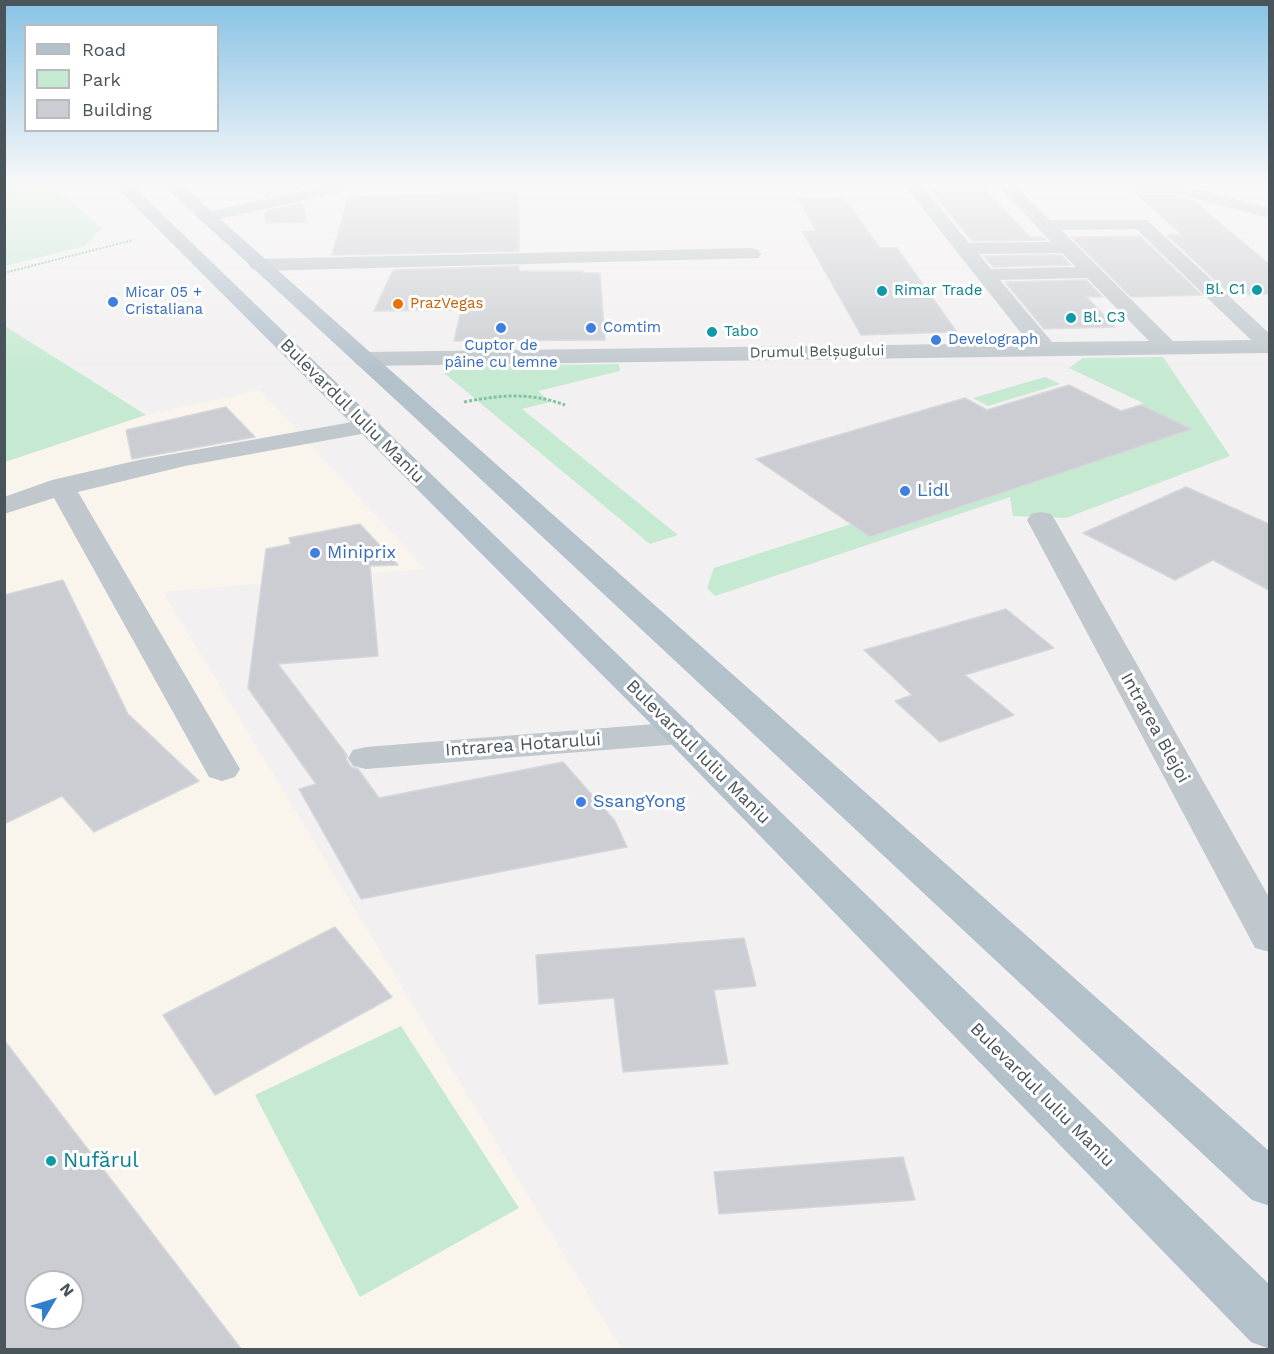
<!DOCTYPE html>
<meta charset="utf-8">
<style>
body{margin:0}
#map{position:relative;width:1274px;height:1354px;overflow:hidden;background:#f2f0f0;font-family:"Work Sans",sans-serif}
canvas{display:block}
.frame{position:absolute;inset:0;border:6px solid #4a545b;pointer-events:none}
.legend{position:absolute;left:24px;top:24px;width:195px;height:108px;box-sizing:border-box;background:#fff;border:2px solid #b7bbbd;margin:0;padding:8px 10px;list-style:none;font-size:18px;color:#4a545b}
.legend li{display:flex;align-items:center;gap:12px;height:30px}
.legend b{width:30px;border:2px solid #b7bbbd}
.north{position:absolute;left:24px;top:1270px;width:60px;height:60px;box-sizing:border-box;background:#fff;border:2px solid #b7bbbd;border-radius:50%;rotate:52deg;font-size:16px;font-weight:700;line-height:24px;text-align:center;color:#4a545b}
.north::after{content:'';display:block;margin:auto;width:21px;height:27px;background:#317fcc;clip-path:polygon(50% 0,100% 100%,50% 72%,0 100%)}
</style>
<div id="map">
<canvas width="1274" height="1354"></canvas>
<div class="frame"></div>
<ul class="legend">
<li><b style="height:8px;background:#b3c1cb"></b>Road</li>
<li><b style="height:16px;background:#c5ead1"></b>Park</li>
<li><b style="height:16px;background:#cbcdd2"></b>Building</li>
</ul>
<div class="north">N</div>
</div>
<script>
const ctx = document.querySelector('canvas').getContext('2d');
ctx.lineJoin = 'round';
function fill(path, color) { ctx.fillStyle = color; ctx.fill(path, 'evenodd'); }
function trace(path, color, width, dash) { ctx.strokeStyle = color; ctx.lineWidth = width; ctx.lineCap = dash ? 'butt' : 'round'; ctx.setLineDash(dash || []); ctx.stroke(path); }
function write(font, color, halo, rows, align = 'center') {
  ctx.font = font + ' "Work Sans",sans-serif'; ctx.lineWidth = 6; ctx.setLineDash([]); ctx.textBaseline = 'middle'; ctx.strokeStyle = halo; ctx.fillStyle = color; for (const [text, x, y, turn = 0] of rows) {
    ctx.save(); ctx.translate(x, y); ctx.rotate((+turn || 0) * Math.PI / 180); ctx.textAlign = isNaN(turn) ? turn : align; if (halo) ctx.strokeText(text, 0, 0); ctx.fillText(text, 0, 0); ctx.restore();
  }
}
fill(new Path2D(`
 M 260,390 L 425,569 L 163,592 L 621,1349 L 5,1349 L 4,462 L 146,415 ZM 36,1282 L 72,1282 L 72,1318 L 36,1318 Z`), '#faf5ec');
fill(new Path2D(`
 M 33,185 L 52,185 L 102,228 L 85,246 L 5,266 L 5,192 Z
 M 4,326 L 5,326 L 146,415 L 5,462 Z
 M 1163,357 L 1230,456 L 1066,518 L 1013,516 L 1010,497 L 715,596 L 707,588 L 714,568 L 851,524 L 870,536 L 1191,429 L 1141,405 L 1143,403 L 1069,368 L 1083,358 Z
 M 619,364 L 620,371 L 538,391 L 550,402 L 522,409 L 678,535 L 650,544 L 444,373 L 464,366 Z
 M 1045,377 L 1060,384 L 988,406 L 973,398 Z
 M 401,1026 L 519,1208 L 360,1297 L 255,1095 Z`), '#c5ead1');
const building = new Path2D(`
 M 265,186 L 300,186 L 301,188 L 265,196 Z
 M 927,186 L 981,186 L 1030,237 L 1043,237 L 1046,240 L 972,241 Z
 M 519,192 L 519,251 L 332,255 L 348,197 Z
 M 1138,195 L 1173,195 L 1194,201 L 1269,264 L 1269,294 L 1231,295 L 1167,235 L 1182,235 Z
 M 844,198 L 880,248 L 897,248 L 957,332 L 861,335 L 802,231 L 816,231 L 798,199 Z
 M 303,203 L 306,222 L 265,223 L 265,211 Z
 M 1140,236 L 1202,295 L 1131,297 L 1071,237 Z
 M 1061,255 L 1071,265 L 993,267 L 984,256 Z
 M 519,266 L 519,271 L 583,271 L 583,273 L 600,273 L 605,340 L 454,341 L 461,310 L 374,311 L 393,270 Z
 M 1086,280 L 1103,297 L 1087,297 L 1115,327 L 1044,329 L 1005,282 Z
 M 1069,385 L 1121,411 L 1141,405 L 1192,429 L 870,537 L 756,459 L 965,398 L 987,410 Z
 M 226,407 L 255,437 L 132,459 L 126,430 Z
 M 1186,487 L 1269,524 L 1269,590 L 1213,560 L 1175,580 L 1083,533 Z
 M 360,524 L 398,565 L 370,566 L 378,656 L 278,664 L 347,755 L 346,759 L 351,767 L 358,769 L 379,798 L 563,762 L 615,821 L 627,847 L 361,899 L 299,789 L 316,784 L 248,688 L 266,549 L 291,544 L 289,538 Z
 M 63,580 L 128,714 L 199,781 L 94,832 L 62,796 L 4,824 L 4,595 Z
 M 1006,609 L 1054,648 L 965,675 L 1014,715 L 940,742 L 895,701 L 912,695 L 864,650 Z
 M 335,927 L 392,997 L 215,1095 L 163,1015 Z
 M 744,938 L 756,986 L 714,990 L 728,1064 L 623,1072 L 614,998 L 539,1004 L 536,955 Z
 M 4,1040 L 242,1350 L 4,1350 ZM 36,1282 L 72,1282 L 72,1318 L 36,1318 Z
 M 903,1157 L 915,1200 L 719,1214 L 714,1172 Z`);
fill(building, '#cbcdd2');
trace(building, '#d5d7db', 1.5);
trace(new Path2D(`
 M 4,273 L 133,240`), '#81c39e', 2, [2, 1.5]);
trace(new Path2D(`
 M 464,402 C 500,395 530,392 565,405`), '#81c39e', 3, [3, 2]);
fill(new Path2D(`
 M 4,185 L 33,185 L 31,189 L 4,195 Z
 M 326,185 L 359,185 L 351,190 L 206,222 L 200,221 L 197,217 L 200,213 L 206,212 Z
 M 904,185 L 921,185 L 969,243 L 1051,242 L 997,185 L 1015,185 L 1050,220 L 1147,220 L 1270,334 L 1270,353 L 364,366 L 356,364 L 353,359 L 356,354 L 364,352 L 1029,343 ZM 1136,229 L 1251,340 L 1173,341 L 1061,230 ZM 1062,253 L 1076,267 L 991,269 L 979,254 ZM 1087,278 L 1149,341 L 1052,342 L 1000,280 Z
 M 1130,185 L 1183,185 L 1270,208 L 1270,218 L 1173,193 L 1130,193 L 1128,189 Z
 M 751,248 L 758,250 L 761,254 L 758,258 L 259,271 L 252,269 L 249,265 L 252,261 L 259,259 Z
 M 369,419 L 378,421 L 381,426 L 378,431 L 185,466 L 78,492 L 240,769 L 235,777 L 222,781 L 209,777 L 54,498 L 4,514 L 4,497 L 52,480 L 139,460 Z
 M 1041,512 L 1051,514 L 1055,520 L 1270,899 L 1270,952 L 1255,948 L 1027,520 L 1031,514 Z
 M 680,722 L 692,725 L 697,733 L 692,741 L 680,744 L 366,769 L 353,766 L 348,758 L 353,750 L 366,747 Z`), '#c0c8cd');
fill(new Path2D(`
 M 114,185 L 132,185 L 1270,1285 L 1270,1349 L 1251,1342 L 668,741 Z
 M 163,185 L 182,185 L 1270,1152 L 1270,1206 L 1252,1200 L 412,415 Z`), '#b3c1cb');
const sky = ctx.createLinearGradient(0, 0, 0, 375);
sky.addColorStop(0, '#87c2e5');
sky.addColorStop(0.49, '#f9f8f8');
sky.addColorStop(1, '#f9f8f800');
ctx.fillStyle = sky;
ctx.fillRect(0, 0, 1274, 375);
for (const [x, y, r, color] of [
 [1257,290,6,"#0f9aa8"],
 [882,291,6,"#0f9aa8"],
 [113,302,6,"#3f7fe0"],
 [398,304,6,"#e8710a"],
 [1071,318,6,"#0f9aa8"],
 [501,328,6,"#3f7fe0"],
 [591,328,6,"#3f7fe0"],
 [712,332,6,"#0f9aa8"],
 [936,340,6,"#3f7fe0"],
 [905,491,6,"#3f7fe0"],
 [315,553,6,"#3f7fe0"],
 [581,802,6,"#3f7fe0"],
 [51,1161,6,"#0f9aa8"]
]) { const dot = new Path2D(); dot.arc(x, y, r, 0, 2 * Math.PI); ctx.fillStyle = color; ctx.fill(dot); trace(dot, '#fff', 2); }
write('15px', '#0d838f', '#fff', [
 ["Bl. C1",1245,290,"right"],
 ["Rimar Trade",894,291],
 ["Bl. C3",1083,318],
 ["Tabo",724,332]
], 'left');
write('15px', '#366cbe', '#fff', [
 ["Micar 05 +",125,293],
 ["Cristaliana",125,310],
 ["Comtim",603,328],
 ["Develograph",948,340],
 ["Cuptor de",501,346,"center"],
 ["pâine cu lemne",501,363,"center"]
], 'left');
write('15px', '#c56008', '#fff', [
 ["PrazVegas",410,304]
], 'left');
write('15px', '#4a545b', '#fff', [
 ["Drumul Belșugului",817,352,-1]
]);
write('18px', '#4a545b', '#fff', [
 ["Bulevardul Iuliu Maniu",352,411,45],
 ["Intrarea Blejoi",1155,728,61],
 ["Intrarea Hotarului",523,745,-4],
 ["Bulevardul Iuliu Maniu",698,752,45],
 ["Bulevardul Iuliu Maniu",1042,1095,45]
]);
write('18px', '#366cbe', '#fff', [
 ["Lidl",917,491],
 ["Miniprix",327,553],
 ["SsangYong",593,802]
], 'left');
write('21px', '#0d838f', '#fff', [
 ["Nufărul",63,1161]
], 'left');
</script>
